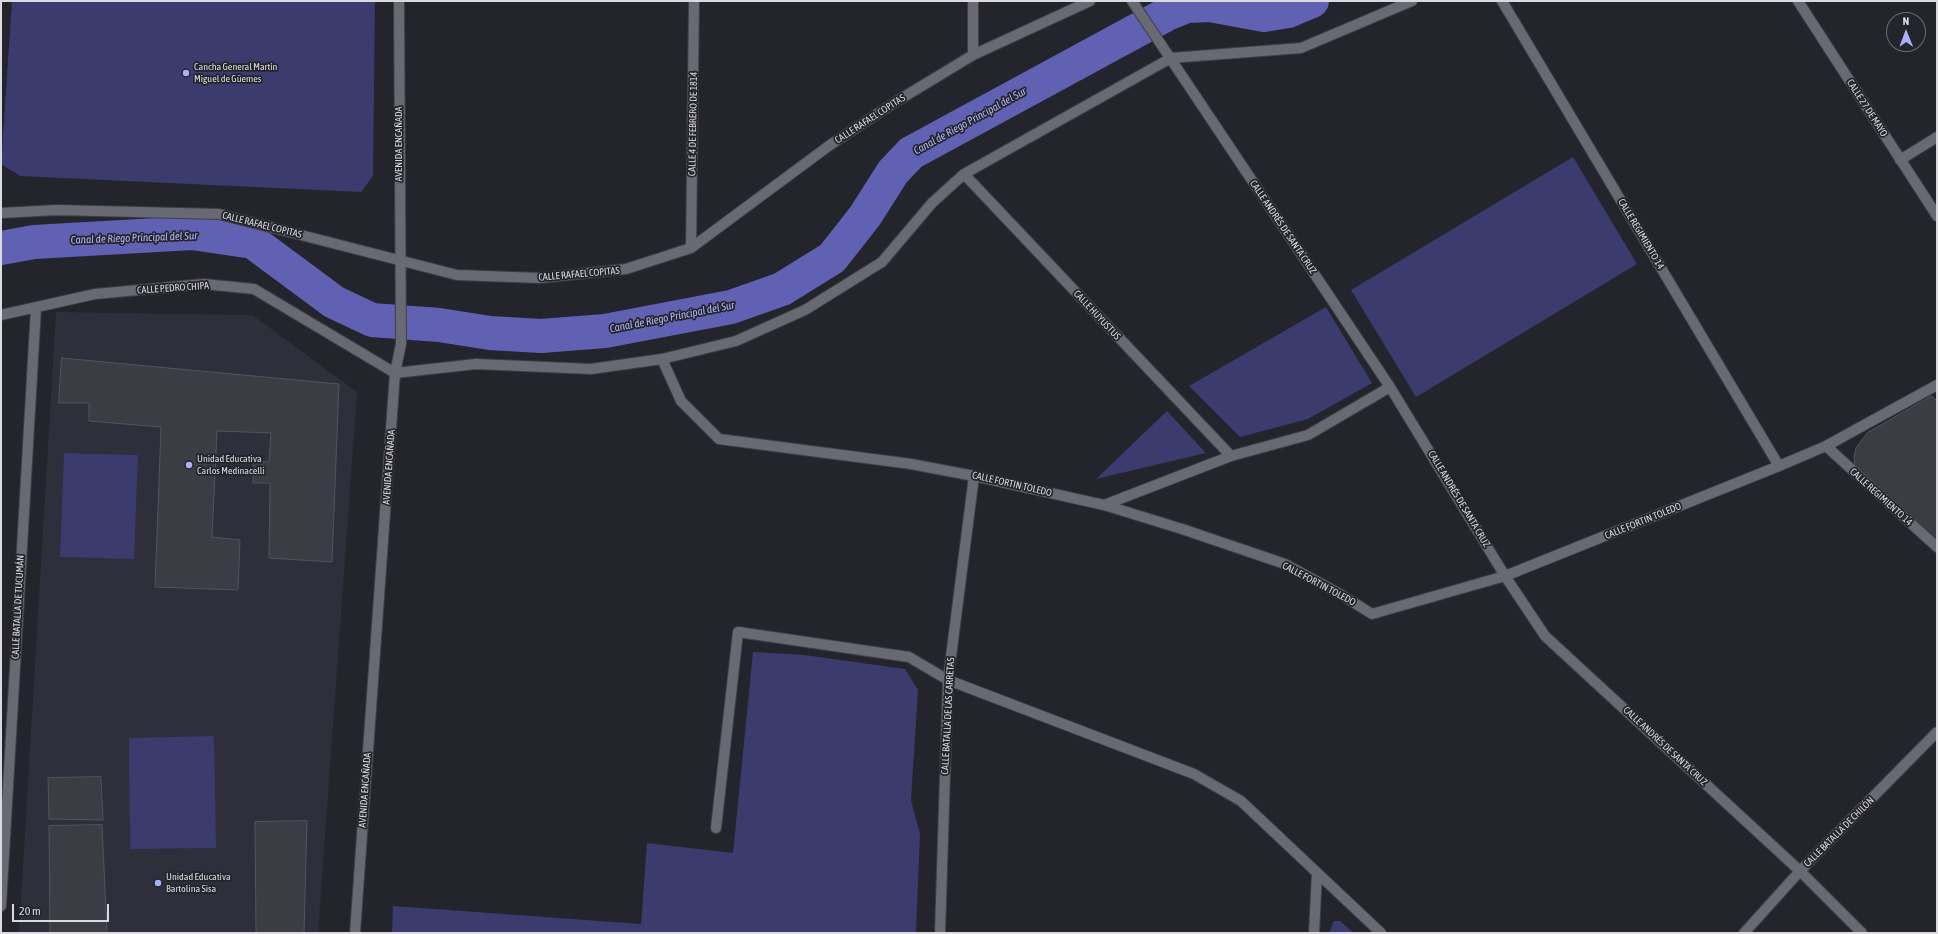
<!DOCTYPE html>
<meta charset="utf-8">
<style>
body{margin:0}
#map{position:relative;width:1938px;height:934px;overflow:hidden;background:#24242c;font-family:"Asap Condensed",sans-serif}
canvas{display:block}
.frame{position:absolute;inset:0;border:2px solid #d9d9de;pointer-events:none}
.north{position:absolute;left:1886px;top:12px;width:40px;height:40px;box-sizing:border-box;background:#24242c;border:1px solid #6c6c73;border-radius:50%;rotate:359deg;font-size:11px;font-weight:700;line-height:16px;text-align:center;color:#d9d9de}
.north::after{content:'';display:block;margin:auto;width:14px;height:18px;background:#abaffb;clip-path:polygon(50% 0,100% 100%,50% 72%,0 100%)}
.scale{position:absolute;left:12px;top:904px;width:97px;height:18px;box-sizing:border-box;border:2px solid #d9d9de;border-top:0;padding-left:5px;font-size:12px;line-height:14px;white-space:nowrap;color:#d9d9de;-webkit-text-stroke:3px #24242c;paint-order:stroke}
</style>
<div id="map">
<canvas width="1938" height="934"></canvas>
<div class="frame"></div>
<div class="north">N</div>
<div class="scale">20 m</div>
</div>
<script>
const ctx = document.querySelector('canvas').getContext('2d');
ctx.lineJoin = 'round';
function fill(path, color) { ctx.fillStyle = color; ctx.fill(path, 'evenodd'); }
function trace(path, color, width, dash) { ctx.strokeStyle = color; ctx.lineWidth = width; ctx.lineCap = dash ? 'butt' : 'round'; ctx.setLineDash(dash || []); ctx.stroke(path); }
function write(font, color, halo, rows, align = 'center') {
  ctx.font = font + ' "Asap Condensed",sans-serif'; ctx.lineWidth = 3.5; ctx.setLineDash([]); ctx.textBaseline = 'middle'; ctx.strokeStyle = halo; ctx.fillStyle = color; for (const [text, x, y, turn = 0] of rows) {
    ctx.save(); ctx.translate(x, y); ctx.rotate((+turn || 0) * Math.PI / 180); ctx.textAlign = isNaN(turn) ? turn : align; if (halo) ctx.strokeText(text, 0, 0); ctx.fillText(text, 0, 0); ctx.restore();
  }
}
fill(new Path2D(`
 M 56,312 L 252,315 L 357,392 L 318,933 L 19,933 Z`), '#2e2f3b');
fill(new Path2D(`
 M 12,1 L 375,1 L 373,176 L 361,192 L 20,176 L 1,164 Z
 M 1573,157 L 1637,264 L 1416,397 L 1351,290 Z
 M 1326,307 L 1372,383 L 1308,419 L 1240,437 L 1189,386 Z
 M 1167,411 L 1206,453 L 1096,479 Z
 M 64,453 L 138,455 L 134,559 L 60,557 Z
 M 753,652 L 804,655 L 905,669 L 918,690 L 911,800 L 920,834 L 916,933 L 392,933 L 393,906 L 641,924 L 647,843 L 733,853 Z
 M 214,736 L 216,848 L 130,849 L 129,738 Z
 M 1334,921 L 1340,921 L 1354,933 L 1329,933 Z`), '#3b3b6d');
trace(new Path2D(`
 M 1,248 L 34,242 L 192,233 L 253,242 L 334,302 L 372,320 L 439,325 L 490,333 L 541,336 L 605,331 L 731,307 L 782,289 L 832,258 L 865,216 L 893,172 L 911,153 L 1167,14 L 1187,6 L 1210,5 L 1264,15 L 1288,11 L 1312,1`), '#6161b4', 34);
const building = new Path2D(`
 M 62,358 L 339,384 L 332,562 L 269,558 L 270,483 L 253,483 L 254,461 L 269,462 L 271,433 L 217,431 L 212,537 L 240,540 L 238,590 L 155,587 L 161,427 L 89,421 L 89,403 L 59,403 Z
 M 1932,396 L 1937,401 L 1937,547 L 1855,467 L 1854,457 L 1856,448 L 1867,433 Z
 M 101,777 L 103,820 L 49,819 L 48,778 Z
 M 307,821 L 304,933 L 256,933 L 255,822 Z
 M 102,825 L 107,933 L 50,933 L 49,826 Z`);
fill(building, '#3c3c44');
trace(building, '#53535c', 1);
const service = new Path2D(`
 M 716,828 L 738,632 L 909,657 L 948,680`);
const minor = new Path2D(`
 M 1132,1 L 1390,387 L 1505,576 L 1545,636 L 1800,871 L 1862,933
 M 1502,1 L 1779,466
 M 1798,1 L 1937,216
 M 973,55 L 973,1
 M 1900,160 L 1937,137
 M 964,174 L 1231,456
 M 1,213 L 57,210 L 219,214 L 457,275 L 540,278 L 626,269 L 691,248 L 830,145 L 897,101 L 973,55 L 1090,1
 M 691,248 L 694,1
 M 1,315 L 95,294 L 204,284 L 254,289 L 395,373 L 476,364 L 591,369 L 662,359 L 736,341 L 805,310 L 882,262 L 932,203 L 964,174 L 1171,58 L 1301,48 L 1412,1
 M 662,359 L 681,401 L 719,439 L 911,464 L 974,476 L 1104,505 L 1182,529 L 1285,564 L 1340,594 L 1372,614 L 1505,576 L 1779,466 L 1826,446 L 1937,385
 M 1826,446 L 1937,547
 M 1104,505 L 1231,456 L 1308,435 L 1390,387
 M 948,680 L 1194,774 L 1241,801 L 1381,933
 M 1,906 L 36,308
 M 940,933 L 948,680 L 974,476
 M 1314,933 L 1317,873
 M 1744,933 L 1800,871 L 1937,732`);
const secondary = new Path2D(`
 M 355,933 L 395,373 L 401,344 L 399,1`);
trace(service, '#3e3e44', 12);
trace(minor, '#3e3e44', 12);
trace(secondary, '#3e3e44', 12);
trace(service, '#686972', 10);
trace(minor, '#686972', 10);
trace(secondary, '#686972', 10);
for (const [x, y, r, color] of [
 [186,73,4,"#abaffb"],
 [189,465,4,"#abaffb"],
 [158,883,4,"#abaffb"]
]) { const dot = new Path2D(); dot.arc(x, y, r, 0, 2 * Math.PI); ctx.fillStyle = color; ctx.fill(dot); trace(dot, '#24242c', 1.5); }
write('10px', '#d9d9de', '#24242c', [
 ["Cancha General Martín",194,67],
 ["Miguel de Güemes",194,79],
 ["Unidad Educativa",197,459],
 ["Carlos Medinacelli",197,471],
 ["Unidad Educativa",166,877],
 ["Bartolina Sisa",166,889]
], 'left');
write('10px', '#d9d9de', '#24242c', [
 ["CALLE 27 DE MAYO",1867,108,57],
 ["CALLE RAFAEL COPITAS",870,119,-33],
 ["CALLE 4 DE FEBRERO DE 1814",693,124,-89],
 ["AVENIDA ENCAÑADA",399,144,-90],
 ["CALLE RAFAEL COPITAS",262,225,14],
 ["CALLE ANDRÉS DE SANTA CRUZ",1283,227,56],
 ["CALLE REGIMIENTO 14",1641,234,59],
 ["CALLE RAFAEL COPITAS",579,274,-5],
 ["CALLE PEDRO CHIPA",173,288,-4],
 ["CALLE HUYUSTUS",1097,315,47],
 ["AVENIDA ENCAÑADA",389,467,-86],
 ["CALLE FORTIN TOLEDO",1012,484,13],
 ["CALLE REGIMIENTO 14",1881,497,42],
 ["CALLE ANDRÉS DE SANTA CRUZ",1459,499,59],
 ["CALLE FORTIN TOLEDO",1643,521,-22],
 ["CALLE FORTIN TOLEDO",1319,584,28],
 ["CALLE BATALLA DE TUCUMÁN",18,607,-87],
 ["CALLE BATALLA DE LAS CARRETAS",948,716,-87],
 ["CALLE ANDRÉS DE SANTA CRUZ",1665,746,43],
 ["AVENIDA ENCAÑADA",365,790,-86],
 ["CALLE BATALLA DE CHILÓN",1839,832,-45]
]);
write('italic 11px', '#b4b8fb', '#24242c', [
 ["Canal de Riego Principal del Sur",970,121,-29],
 ["Canal de Riego Principal del Sur",134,238,-2],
 ["Canal de Riego Principal del Sur",672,317,-11]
]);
</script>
